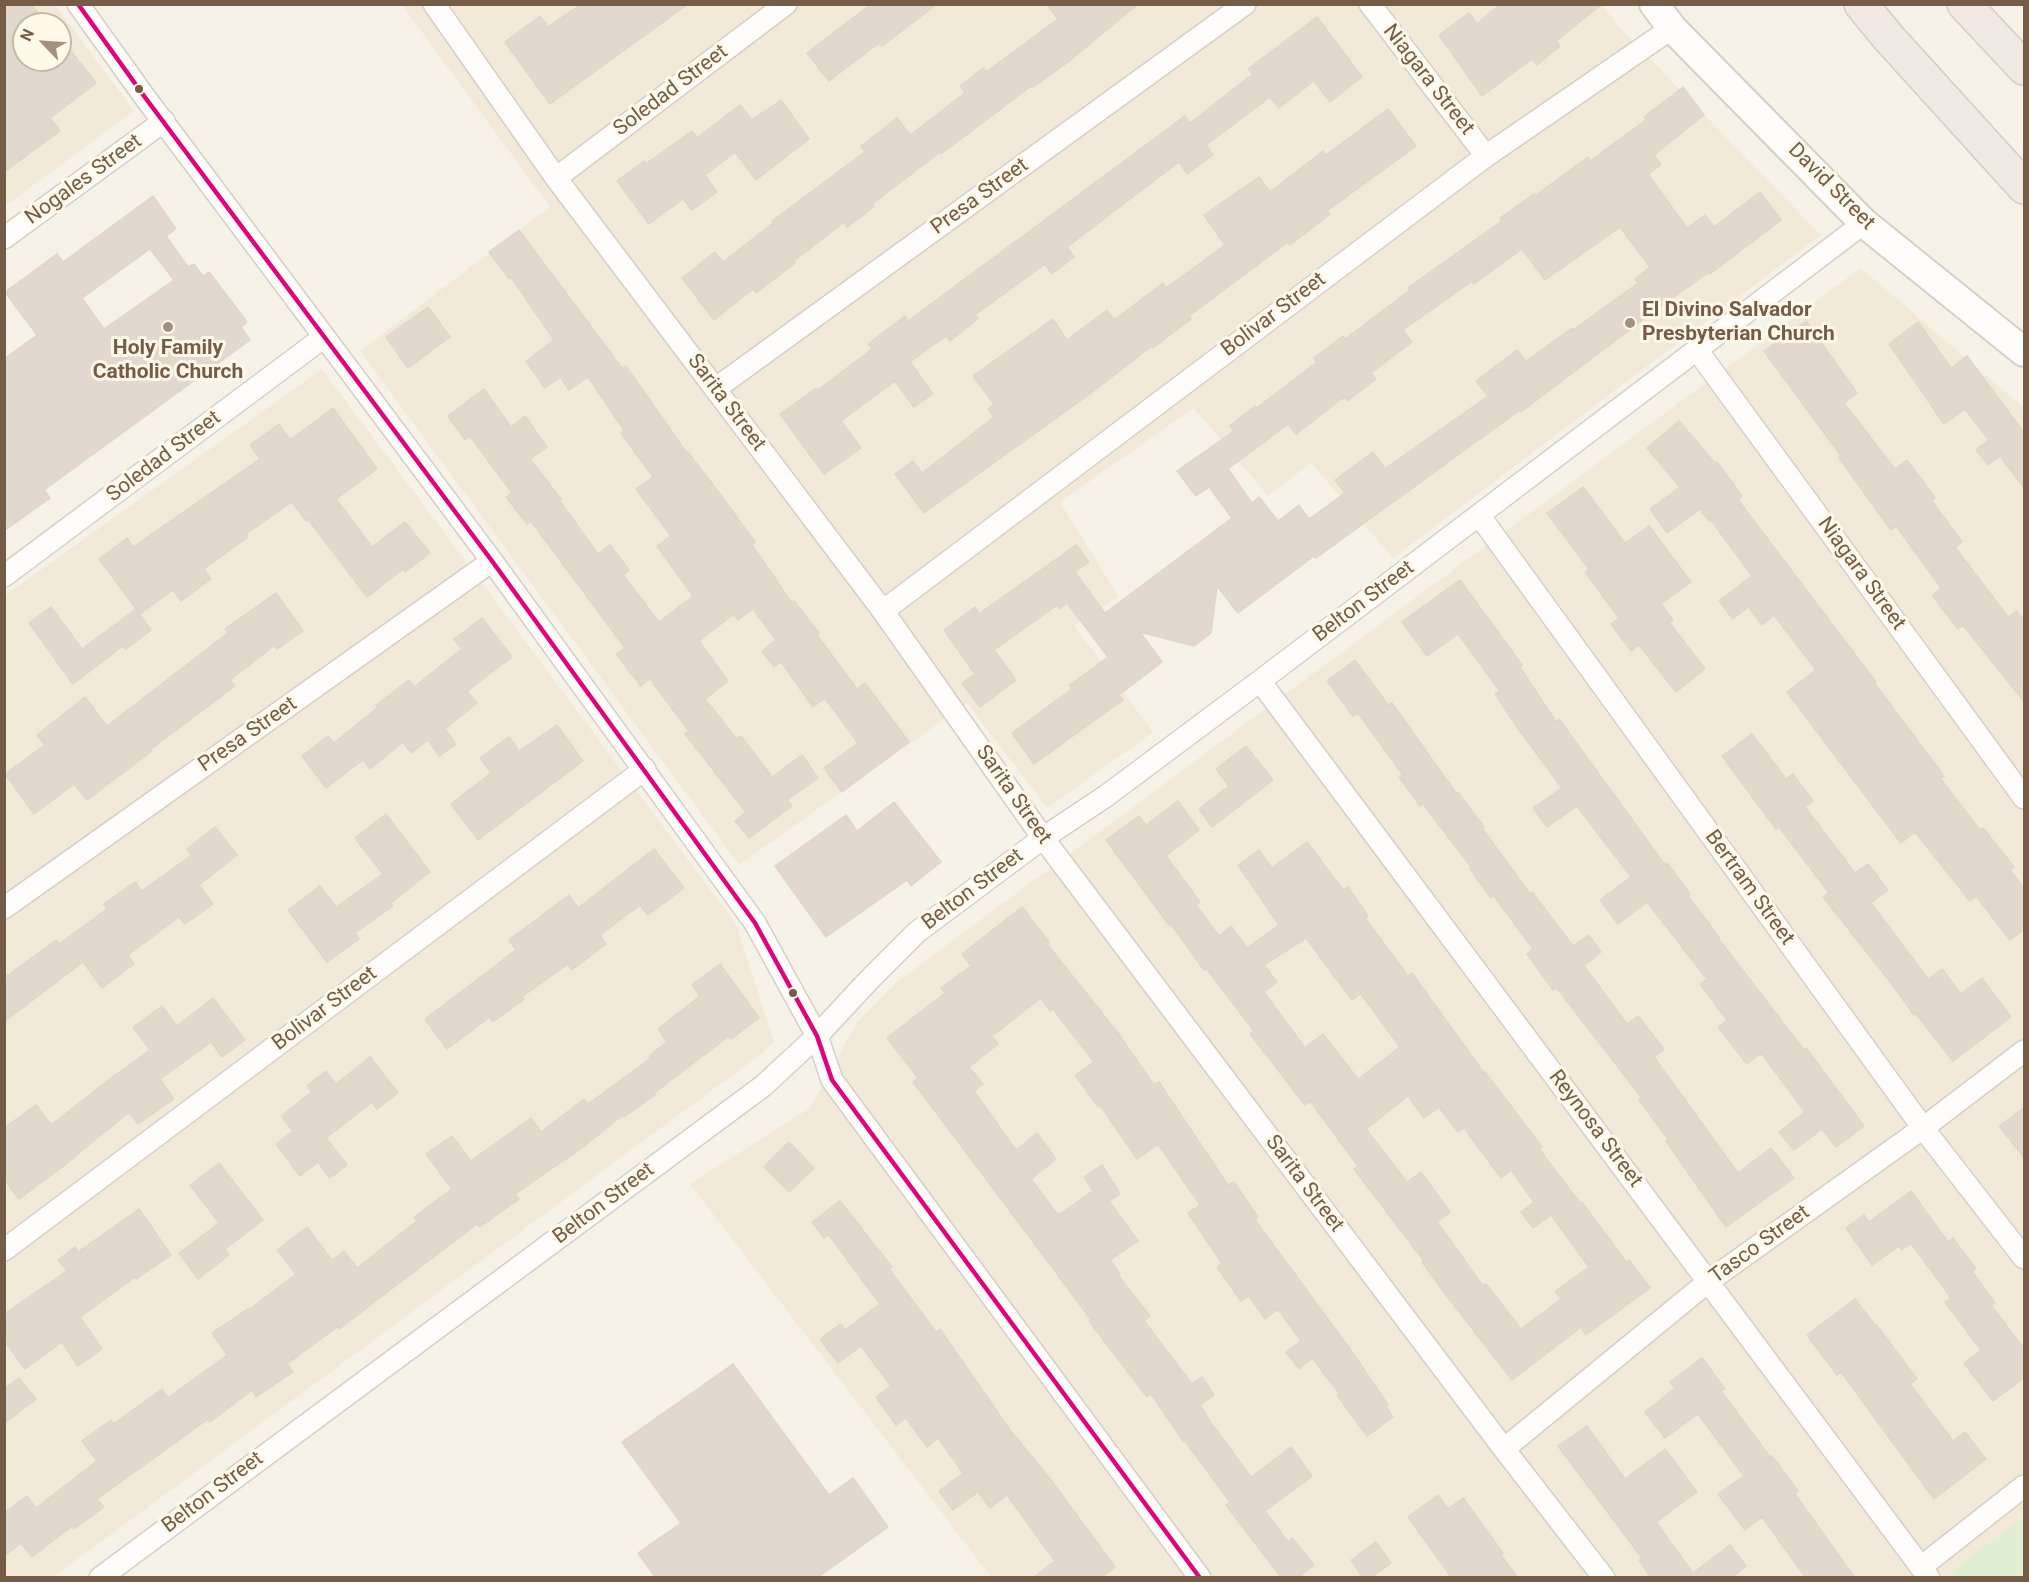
<!DOCTYPE html>
<style>
body{margin:0}
#map{position:relative;width:2029px;height:1582px;overflow:hidden;background:#f7f2e8;font-family:Roboto,sans-serif}
canvas{display:block}
.frame{position:absolute;inset:0;border:6px solid #765c47;pointer-events:none}
.north{position:absolute;left:12px;top:12px;width:60px;height:60px;box-sizing:border-box;background:#fff9e9;border:2px solid #c8baa8;border-radius:50%;rotate:295deg;font-size:16px;font-weight:700;line-height:24px;text-align:center;color:#765c47}
.north::after{content:'';display:block;margin:auto;width:21px;height:27px;background:#a3907f;clip-path:polygon(50% 0,100% 100%,50% 72%,0 100%)}
</style>
<div id="map">
<canvas width="2029" height="1582"></canvas>
<div class="frame"></div>
<div class="north">N</div>
</div>
<script>
const ctx = document.querySelector('canvas').getContext('2d');
ctx.lineJoin = 'round';
function fill(path, color) { ctx.fillStyle = color; ctx.fill(path, 'evenodd'); }
function trace(path, color, width, dash) { ctx.strokeStyle = color; ctx.lineWidth = width; ctx.lineCap = dash ? 'butt' : 'round'; ctx.setLineDash(dash || []); ctx.stroke(path); }
function write(font, color, halo, rows, align = 'center') {
  ctx.font = font + ' Roboto,sans-serif'; ctx.lineWidth = 6; ctx.setLineDash([]); ctx.textBaseline = 'middle'; ctx.strokeStyle = halo; ctx.fillStyle = color; for (const [text, x, y, turn = 0] of rows) {
    ctx.save(); ctx.translate(x, y); ctx.rotate((+turn || 0) * Math.PI / 180); ctx.textAlign = isNaN(turn) ? turn : align; if (halo) ctx.strokeText(text, 0, 0); ctx.fillText(text, 0, 0); ctx.restore();
  }
}
fill(new Path2D(`
 M 5,5 L 55,5 L 134,111 L 5,206 ZM 24,24 L 60,24 L 60,60 L 24,60 Z
 M 402,5 L 1602,5 L 1621,29 L 1821,235 L 1393,558 L 1311,463 L 1268,496 L 1194,408 L 1060,502 L 1119,597 L 1074,625 L 1153,732 L 1047,808 L 967,703 L 739,865 L 360,351 L 550,207 Z
 M 1861,268 L 2024,408 L 2024,1516 L 1962,1563 L 1953,1572 L 1954,1577 L 991,1577 L 690,1184 L 810,1108 L 857,1022 L 898,981 Z
 M 322,369 L 736,924 L 774,1042 L 757,1057 L 52,1578 L 4,1577 L 4,596 Z`), '#f3e9d8');
fill(new Path2D(`
 M 2024,1516 L 2024,1577 L 1954,1577 L 1953,1572 L 1962,1563 Z`), '#e0eed2');
const building = new Path2D(`
 M 4,4 L 31,4 L 46,24 L 24,24 L 24,60 L 60,60 L 60,42 L 63,41 L 96,83 L 50,118 L 60,131 L 4,172 Z
 M 581,4 L 688,4 L 550,104 L 505,42 L 540,16 L 548,27 Z
 M 871,4 L 937,4 L 882,46 L 879,43 L 829,81 L 807,53 Z
 M 1046,4 L 1138,4 L 1068,62 L 1033,87 L 1031,86 L 941,154 L 940,152 L 872,204 L 874,207 L 847,227 L 844,222 L 794,261 L 795,263 L 756,293 L 753,289 L 714,320 L 682,278 L 715,252 L 723,262 L 773,223 L 772,221 L 865,152 L 861,146 L 897,118 L 910,135 L 965,93 L 960,86 L 983,68 L 986,72 L 1058,19 Z
 M 1500,4 L 1602,4 L 1556,41 L 1560,46 L 1537,65 L 1532,59 L 1482,96 L 1439,35 L 1469,13 L 1477,24 Z
 M 1317,17 L 1362,77 L 1330,102 L 1314,81 L 1279,108 L 1270,97 L 1206,145 L 1213,155 L 1187,174 L 1179,162 L 1067,247 L 1074,257 L 1052,274 L 1045,264 L 975,315 L 978,319 L 950,341 L 946,336 L 910,362 L 933,394 L 914,407 L 895,381 L 841,421 L 861,448 L 824,474 L 780,414 L 816,388 L 818,390 L 872,349 L 868,344 L 905,316 L 908,321 L 1185,116 L 1190,123 L 1253,74 L 1248,69 Z
 M 1683,87 L 1704,115 L 1654,155 L 1661,165 L 1648,174 L 1687,228 L 1705,215 L 1714,227 L 1760,192 L 1781,220 L 1710,274 L 1709,272 L 1657,309 L 1521,412 L 1520,410 L 1316,558 L 1314,556 L 1238,613 L 1217,586 L 1211,633 L 1194,646 L 1140,632 L 1162,662 L 1119,695 L 1123,700 L 1034,764 L 1012,733 L 1072,689 L 1070,685 L 1108,657 L 1067,603 L 1060,609 L 1057,605 L 994,650 L 1016,680 L 980,707 L 962,683 L 975,674 L 944,630 L 975,607 L 979,614 L 1076,545 L 1089,562 L 1075,572 L 1105,613 L 1232,518 L 1209,487 L 1196,496 L 1177,471 L 1234,431 L 1230,426 L 1255,406 L 1257,408 L 1317,362 L 1314,358 L 1343,336 L 1345,339 L 1410,290 L 1409,287 L 1502,221 L 1500,218 L 1534,194 L 1536,195 L 1588,157 L 1590,161 L 1646,120 L 1644,117 ZM 1620,227 L 1650,267 L 1635,279 L 1638,283 L 1573,330 L 1572,328 L 1526,361 L 1517,350 L 1476,381 L 1488,396 L 1385,469 L 1373,452 L 1335,480 L 1345,493 L 1309,519 L 1299,505 L 1278,521 L 1259,497 L 1252,503 L 1228,469 L 1288,424 L 1296,434 L 1344,397 L 1347,401 L 1376,379 L 1371,373 L 1412,342 L 1403,330 L 1472,281 L 1474,284 L 1522,249 L 1545,280 Z
 M 781,100 L 809,139 L 756,180 L 735,152 L 705,175 L 717,192 L 692,210 L 683,199 L 649,224 L 617,181 L 644,161 L 646,164 L 692,131 L 697,138 L 740,105 L 752,120 Z
 M 1388,109 L 1416,146 L 1327,211 L 1330,214 L 1290,245 L 1288,242 L 1189,316 L 1191,319 L 1153,348 L 1152,346 L 1091,393 L 924,513 L 895,474 L 913,461 L 922,473 L 994,417 L 988,409 L 994,404 L 973,376 L 1053,319 L 1067,340 L 1107,310 L 1114,320 L 1163,283 L 1166,288 L 1225,245 L 1204,215 L 1259,177 L 1270,192 L 1323,151 L 1326,155 Z
 M 153,196 L 176,229 L 166,236 L 188,267 L 194,264 L 203,276 L 209,272 L 247,322 L 241,327 L 250,340 L 44,490 L 50,498 L 4,531 L 4,359 L 37,335 L 5,292 L 57,254 L 63,262 ZM 150,249 L 174,280 L 104,329 L 82,298 Z
 M 519,230 L 622,368 L 626,366 L 686,452 L 687,451 L 723,498 L 755,542 L 752,545 L 792,603 L 794,601 L 819,633 L 817,635 L 857,689 L 865,683 L 909,742 L 842,792 L 824,768 L 858,743 L 825,698 L 813,707 L 781,662 L 774,667 L 762,651 L 776,640 L 753,609 L 738,620 L 734,614 L 699,641 L 728,681 L 705,699 L 737,739 L 741,736 L 772,777 L 802,755 L 818,778 L 787,800 L 792,806 L 749,838 L 735,821 L 746,812 L 685,734 L 689,731 L 650,679 L 641,686 L 616,654 L 625,648 L 531,521 L 527,524 L 506,497 L 512,493 L 470,436 L 465,440 L 448,416 L 484,389 L 511,427 L 525,416 L 547,447 L 530,459 L 561,499 L 559,500 L 598,554 L 610,545 L 629,570 L 623,575 L 659,622 L 693,596 L 657,546 L 671,536 L 636,489 L 653,477 L 621,433 L 624,430 L 588,377 L 569,390 L 560,377 L 545,388 L 526,361 L 554,340 L 511,277 L 509,279 L 489,252 Z
 M 428,307 L 450,337 L 408,368 L 386,337 Z
 M 1806,321 L 1857,393 L 1844,403 L 1895,469 L 1907,460 L 1935,498 L 1931,500 L 1962,542 L 1955,547 L 2008,617 L 2016,611 L 2025,621 L 2025,703 L 1963,625 L 1958,629 L 1932,595 L 1941,588 L 1896,526 L 1891,530 L 1839,458 L 1841,456 L 1764,351 Z
 M 1918,322 L 1951,368 L 1967,356 L 2025,434 L 2025,489 L 2000,456 L 1988,465 L 1976,450 L 1989,440 L 1965,409 L 1944,424 L 1889,344 Z
 M 333,408 L 377,469 L 336,499 L 372,547 L 405,522 L 430,553 L 405,572 L 403,569 L 367,597 L 308,519 L 306,521 L 292,502 L 246,534 L 248,537 L 204,569 L 211,579 L 181,601 L 173,590 L 140,614 L 99,559 L 127,538 L 133,547 L 260,459 L 250,445 L 279,424 L 290,440 Z
 M 1679,421 L 1715,463 L 1717,462 L 1742,496 L 1738,500 L 1876,682 L 1875,684 L 1944,776 L 1940,778 L 1980,830 L 1983,828 L 2014,867 L 2010,870 L 2025,890 L 2025,929 L 2010,940 L 1976,896 L 1970,901 L 1915,832 L 1901,843 L 1787,692 L 1816,670 L 1774,615 L 1762,625 L 1748,607 L 1733,619 L 1719,601 L 1752,576 L 1711,520 L 1709,521 L 1700,509 L 1667,533 L 1650,509 L 1680,487 L 1647,448 Z
 M 1583,487 L 1625,543 L 1649,526 L 1691,582 L 1661,604 L 1673,620 L 1669,622 L 1705,669 L 1676,692 L 1639,645 L 1631,651 L 1611,624 L 1619,618 L 1585,572 L 1589,569 L 1547,513 Z
 M 1460,580 L 1522,665 L 1520,667 L 1556,722 L 1559,719 L 1665,865 L 1667,863 L 1690,894 L 1688,896 L 1719,937 L 1718,938 L 1804,1050 L 1806,1048 L 1864,1126 L 1836,1147 L 1822,1129 L 1794,1150 L 1779,1132 L 1805,1112 L 1761,1053 L 1747,1064 L 1718,1027 L 1727,1020 L 1700,984 L 1707,979 L 1647,902 L 1618,924 L 1600,900 L 1631,877 L 1577,806 L 1547,827 L 1533,808 L 1562,788 L 1519,730 L 1495,694 L 1500,691 L 1458,634 L 1427,656 L 1402,622 Z
 M 276,593 L 303,631 L 277,649 L 275,645 L 230,680 L 235,686 L 151,749 L 152,751 L 87,800 L 74,784 L 34,814 L 5,774 L 45,745 L 37,735 L 85,697 L 107,726 L 228,633 L 225,629 Z
 M 51,607 L 82,649 L 136,609 L 151,630 L 126,649 L 123,646 L 73,684 L 29,623 Z
 M 482,618 L 512,657 L 467,691 L 477,703 L 445,729 L 456,744 L 439,756 L 428,740 L 411,753 L 403,742 L 370,769 L 363,760 L 326,788 L 302,756 L 328,736 L 334,743 L 378,707 L 376,705 L 409,680 L 414,687 L 462,649 L 454,639 Z
 M 1355,660 L 1388,705 L 1392,703 L 1456,793 L 1458,792 L 1484,827 L 1482,828 L 1530,894 L 1532,892 L 1573,946 L 1589,935 L 1601,952 L 1584,966 L 1627,1024 L 1638,1016 L 1664,1049 L 1654,1057 L 1738,1173 L 1771,1148 L 1794,1178 L 1726,1227 L 1666,1141 L 1668,1139 L 1639,1100 L 1641,1097 L 1556,987 L 1553,990 L 1527,954 L 1533,949 L 1494,896 L 1491,898 L 1470,869 L 1472,868 L 1423,804 L 1420,806 L 1399,777 L 1403,775 L 1358,713 L 1353,716 L 1327,681 Z
 M 557,725 L 583,761 L 478,840 L 451,804 L 491,773 L 480,758 L 509,737 L 519,751 Z
 M 1752,734 L 1786,779 L 1793,774 L 1813,801 L 1805,807 L 1855,873 L 1868,864 L 1888,890 L 1871,903 L 1928,979 L 1942,969 L 1961,994 L 1982,978 L 2011,1017 L 1953,1061 L 1916,1014 L 1914,1015 L 1891,983 L 1823,897 L 1829,893 L 1779,827 L 1776,829 L 1722,756 Z
 M 1246,746 L 1273,780 L 1212,827 L 1199,809 L 1229,786 L 1216,769 Z
 M 1178,801 L 1199,830 L 1166,856 L 1200,902 L 1196,905 L 1219,936 L 1231,926 L 1247,948 L 1279,925 L 1238,865 L 1259,850 L 1272,868 L 1307,842 L 1343,890 L 1348,887 L 1368,916 L 1365,918 L 1408,976 L 1412,973 L 1484,1073 L 1485,1072 L 1542,1147 L 1539,1149 L 1580,1203 L 1582,1202 L 1626,1262 L 1629,1260 L 1650,1288 L 1586,1335 L 1581,1327 L 1512,1380 L 1446,1295 L 1422,1262 L 1424,1261 L 1354,1169 L 1358,1166 L 1310,1101 L 1305,1105 L 1250,1034 L 1254,1031 L 1206,968 L 1204,970 L 1171,924 L 1169,925 L 1106,840 L 1139,816 L 1146,825 ZM 1306,938 L 1352,1000 L 1361,994 L 1400,1047 L 1358,1079 L 1323,1034 L 1305,1048 L 1264,992 L 1277,982 L 1264,965 ZM 1408,1096 L 1424,1118 L 1439,1107 L 1458,1132 L 1464,1128 L 1501,1178 L 1511,1170 L 1534,1202 L 1521,1212 L 1533,1228 L 1551,1215 L 1589,1267 L 1555,1291 L 1561,1299 L 1521,1329 L 1486,1284 L 1483,1286 L 1437,1222 L 1450,1212 L 1421,1172 L 1407,1182 L 1366,1129 Z
 M 894,802 L 941,862 L 911,886 L 907,880 L 826,937 L 775,866 L 846,815 L 857,831 Z
 M 386,814 L 430,872 L 391,903 L 393,906 L 355,933 L 359,939 L 327,962 L 288,910 L 320,886 L 336,907 L 383,874 L 355,838 Z
 M 215,827 L 237,855 L 199,885 L 213,904 L 185,924 L 179,917 L 128,955 L 134,964 L 102,988 L 83,962 L 4,1022 L 4,973 L 7,976 L 56,940 L 59,944 L 107,909 L 104,904 L 135,882 L 142,891 L 192,855 L 187,849 Z
 M 654,849 L 684,888 L 648,915 L 640,905 L 600,935 L 606,944 L 572,970 L 568,964 L 522,997 L 524,999 L 493,1022 L 490,1017 L 447,1049 L 425,1019 L 516,950 L 509,940 L 569,895 L 578,908 Z
 M 1022,907 L 1049,942 L 1047,944 L 1118,1033 L 1154,1085 L 1159,1082 L 1228,1185 L 1234,1182 L 1258,1217 L 1255,1220 L 1353,1353 L 1388,1405 L 1386,1407 L 1393,1417 L 1367,1436 L 1337,1395 L 1339,1393 L 1312,1358 L 1299,1369 L 1286,1352 L 1301,1341 L 1278,1309 L 1265,1319 L 1249,1296 L 1241,1301 L 1217,1267 L 1222,1263 L 1188,1213 L 1200,1205 L 1158,1144 L 1137,1159 L 1100,1105 L 1098,1107 L 1075,1075 L 1094,1062 L 1053,1009 L 1050,1011 L 1041,998 L 992,1036 L 998,1044 L 969,1067 L 983,1084 L 974,1091 L 1016,1150 L 1037,1133 L 1056,1159 L 1031,1179 L 1058,1215 L 1093,1191 L 1084,1177 L 1102,1165 L 1120,1194 L 1109,1201 L 1138,1241 L 1110,1260 L 1120,1274 L 1118,1275 L 1150,1316 L 1144,1321 L 1192,1384 L 1202,1377 L 1214,1395 L 1200,1405 L 1211,1423 L 1251,1477 L 1291,1447 L 1312,1476 L 1265,1511 L 1288,1542 L 1292,1538 L 1314,1565 L 1298,1578 L 1282,1578 L 1247,1533 L 1226,1505 L 1230,1502 L 1185,1441 L 1184,1442 L 1151,1394 L 1147,1397 L 1089,1321 L 1091,1320 L 1046,1259 L 913,1082 L 918,1078 L 887,1038 L 945,993 L 941,988 L 971,966 L 962,954 Z
 M 720,964 L 759,1018 L 731,1039 L 729,1036 L 654,1093 L 655,1095 L 624,1117 L 623,1115 L 579,1150 L 515,1194 L 519,1199 L 480,1227 L 477,1224 L 339,1329 L 337,1327 L 287,1364 L 293,1372 L 256,1397 L 252,1390 L 210,1422 L 208,1419 L 97,1499 L 104,1507 L 74,1529 L 72,1526 L 32,1557 L 21,1543 L 4,1556 L 4,1513 L 27,1496 L 36,1508 L 97,1461 L 82,1441 L 111,1420 L 113,1424 L 162,1389 L 168,1398 L 227,1355 L 212,1333 L 249,1308 L 250,1309 L 296,1274 L 277,1250 L 307,1227 L 332,1260 L 344,1251 L 357,1268 L 417,1221 L 414,1217 L 452,1189 L 426,1154 L 452,1136 L 471,1161 L 531,1118 L 541,1132 L 584,1099 L 588,1104 L 651,1058 L 649,1056 L 667,1042 L 658,1029 L 700,996 L 692,985 Z
 M 213,998 L 245,1040 L 222,1057 L 211,1042 L 160,1079 L 174,1099 L 138,1124 L 129,1112 L 74,1157 L 74,1158 L 19,1199 L 4,1179 L 4,1128 L 36,1105 L 51,1125 L 111,1078 L 150,1050 L 133,1027 L 162,1006 L 177,1026 Z
 M 370,1057 L 398,1093 L 377,1109 L 372,1102 L 326,1138 L 347,1165 L 330,1178 L 318,1162 L 300,1176 L 276,1144 L 293,1131 L 281,1116 L 312,1092 L 307,1086 L 326,1071 L 336,1084 Z
 M 2025,1107 L 2025,1159 L 1999,1126 Z
 M 789,1142 L 814,1168 L 789,1192 L 764,1167 Z
 M 219,1163 L 263,1220 L 225,1249 L 229,1255 L 198,1279 L 179,1253 L 219,1223 L 190,1185 Z
 M 1911,1191 L 1948,1242 L 1953,1238 L 1976,1269 L 1972,1271 L 1995,1303 L 1991,1305 L 2025,1350 L 2025,1377 L 1993,1401 L 1964,1363 L 1981,1350 L 1945,1302 L 1951,1298 L 1911,1243 L 1902,1250 L 1899,1246 L 1872,1265 L 1846,1228 L 1864,1215 L 1869,1222 Z
 M 840,1201 L 892,1267 L 889,1269 L 936,1332 L 940,1329 L 1010,1430 L 1051,1480 L 1115,1567 L 1101,1578 L 1033,1578 L 1055,1561 L 1007,1495 L 990,1508 L 978,1492 L 953,1510 L 939,1491 L 963,1473 L 938,1438 L 927,1447 L 906,1418 L 896,1425 L 876,1397 L 891,1386 L 861,1346 L 838,1363 L 820,1339 L 841,1324 L 845,1330 L 880,1304 L 828,1234 L 824,1238 L 812,1222 Z
 M 139,1209 L 171,1255 L 136,1279 L 135,1277 L 80,1317 L 102,1349 L 78,1366 L 62,1342 L 25,1369 L 4,1340 L 4,1314 L 67,1271 L 58,1260 L 75,1247 L 78,1252 Z
 M 1855,1299 L 1875,1325 L 1876,1324 L 1917,1379 L 1910,1384 L 1953,1441 L 1965,1432 L 1986,1459 L 1934,1499 L 1841,1372 L 1837,1375 L 1807,1335 Z
 M 1702,1358 L 1725,1389 L 1721,1391 L 1770,1457 L 1772,1456 L 1798,1491 L 1795,1494 L 1855,1578 L 1806,1578 L 1762,1517 L 1745,1530 L 1718,1494 L 1744,1476 L 1698,1414 L 1665,1438 L 1645,1412 L 1675,1388 L 1670,1382 Z
 M 733,1364 L 829,1495 L 853,1478 L 888,1527 L 817,1578 L 656,1578 L 638,1553 L 681,1523 L 622,1442 Z
 M 19,1378 L 36,1399 L 4,1424 L 4,1389 Z
 M 1587,1426 L 1625,1479 L 1665,1449 L 1697,1492 L 1656,1522 L 1693,1573 L 1730,1545 L 1746,1566 L 1731,1578 L 1651,1578 L 1639,1560 L 1642,1558 L 1558,1446 Z
 M 1438,1495 L 1448,1509 L 1463,1498 L 1503,1553 L 1501,1555 L 1518,1578 L 1452,1578 L 1408,1517 Z
 M 1376,1542 L 1391,1563 L 1371,1578 L 1363,1578 L 1351,1560 Z`);
fill(building, '#e2d8cd');
trace(building, '#e0d6ca', 1.5);
const street = new Path2D(`
 M 78,4 L 144,96 L 492,561 L 755,923 L 817,1036 L 832,1080 L 1200,1578
 M 434,4 L 556,178 L 883,611 L 1043,838 L 1504,1449 L 1604,1578
 M 1370,4 L 1486,156
 M 556,178 L 786,4
 M 4,238 L 164,121
 M 1697,350 L 2024,798
 M 715,389 L 1245,4
 M 1479,515 L 1923,1128 L 2024,1258
 M 4,576 L 324,337
 M 883,611 L 1486,156 L 1672,28
 M 1260,681 L 1929,1578
 M 4,908 L 492,561
 M 4,1250 L 645,769
 M 1504,1449 L 1709,1281 L 1923,1128 L 2024,1051
 M 1921,1567 L 2024,1486
 M 100,1578 L 763,1086 L 817,1036 L 868,981 L 917,932 L 1043,838 L 1106,796 L 1260,681 L 1864,223`);
const secondary = new Path2D(`
 M 1654,4 L 1672,28 L 1864,223 L 2024,352`);
const highway = new Path2D(`
 M 1861,4 L 1888,37 L 2024,187
 M 1964,4 L 2024,68`);
trace(street, '#d6cfc5', 24);
trace(secondary, '#d6cfc4', 32);
trace(highway, '#d6cdc4', 36);
trace(street, '#fefdfc', 21);
trace(secondary, '#fefdfc', 28);
trace(highway, '#f1e9e3', 33);
trace(new Path2D(`
 M 78,4 L 144,96 L 492,561 L 755,923 L 817,1036 L 832,1080 L 1200,1578`), '#e5007d', 4.5);
for (const [x, y, r, color] of [
 [139,89,5,"#765c47"],
 [1630,323,6,"#a3907f"],
 [168,327,6,"#a3907f"],
 [793,993,5,"#765c47"]
]) { const dot = new Path2D(); dot.arc(x, y, r, 0, 2 * Math.PI); ctx.fillStyle = color; ctx.fill(dot); trace(dot, '#fff9e9', 2); }
write('21px', '#765c47', '#fff9e9', [
 ["Niagara Street",1428,80,52],
 ["Soledad Street",671,91,-37],
 ["Nogales Street",84,180,-36],
 ["David Street",1831,187,45],
 ["Presa Street",980,197,-36],
 ["Bolivar Street",1274,315,-37],
 ["Sarita Street",726,403,53],
 ["Soledad Street",164,457,-37],
 ["Niagara Street",1861,574,54],
 ["Belton Street",1364,602,-37],
 ["Presa Street",248,735,-35],
 ["Sarita Street",1013,795,55],
 ["Bertram Street",1749,888,54],
 ["Belton Street",973,890,-37],
 ["Bolivar Street",325,1009,-37],
 ["Reynosa Street",1595,1129,53],
 ["Sarita Street",1304,1184,53],
 ["Belton Street",604,1204,-37],
 ["Tasco Street",1760,1245,-36],
 ["Belton Street",213,1493,-37]
]);
write('bold 21px', '#765c47', '#fff9e9', [
 ["El Divino Salvador",1642,311],
 ["Presbyterian Church",1642,335],
 ["Holy Family",168,349,"center"],
 ["Catholic Church",168,373,"center"]
], 'left');
</script>
